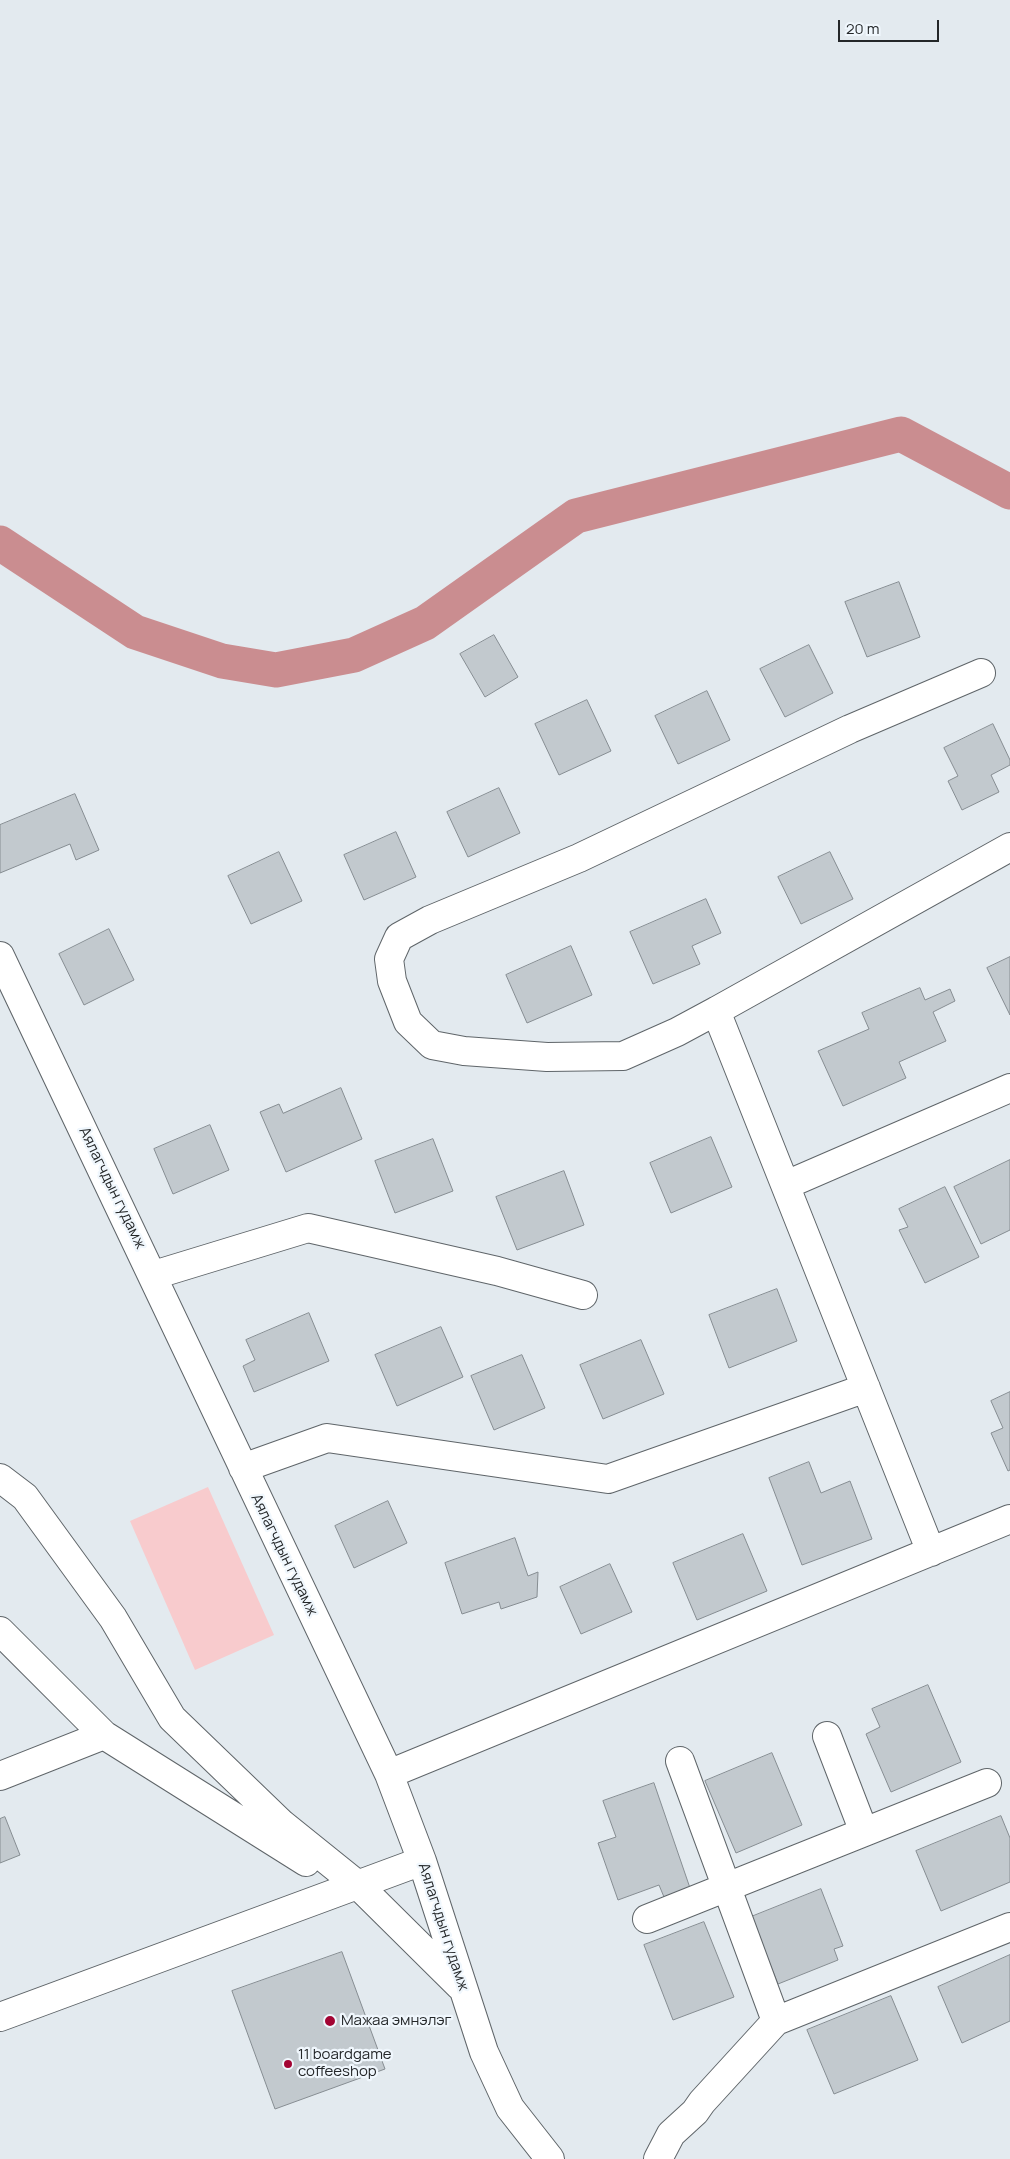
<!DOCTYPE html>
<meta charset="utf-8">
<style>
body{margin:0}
#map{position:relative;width:1010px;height:2159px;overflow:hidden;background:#e3eaef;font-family:Manrope,sans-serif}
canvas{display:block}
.scale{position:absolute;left:838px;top:20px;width:101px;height:22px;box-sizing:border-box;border:2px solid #242729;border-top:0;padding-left:6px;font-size:15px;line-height:18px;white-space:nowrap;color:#242729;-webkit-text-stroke:4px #f0f7fd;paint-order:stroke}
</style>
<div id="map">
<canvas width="1010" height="2159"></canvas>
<div class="scale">20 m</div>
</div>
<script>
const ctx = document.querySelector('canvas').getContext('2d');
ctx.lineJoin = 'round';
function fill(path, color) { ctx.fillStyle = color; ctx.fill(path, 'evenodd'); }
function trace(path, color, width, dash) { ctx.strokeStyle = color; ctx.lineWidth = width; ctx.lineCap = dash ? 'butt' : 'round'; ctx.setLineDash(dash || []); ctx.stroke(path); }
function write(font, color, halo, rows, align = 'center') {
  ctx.font = font + ' Manrope,sans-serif'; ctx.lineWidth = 4.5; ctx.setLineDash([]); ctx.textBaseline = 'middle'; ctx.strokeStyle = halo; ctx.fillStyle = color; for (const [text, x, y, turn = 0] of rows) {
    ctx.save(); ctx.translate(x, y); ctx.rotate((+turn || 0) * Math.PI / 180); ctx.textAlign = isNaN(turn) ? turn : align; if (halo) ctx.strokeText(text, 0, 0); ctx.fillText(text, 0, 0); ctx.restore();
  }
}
fill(new Path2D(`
 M 208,1487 L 274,1635 L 195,1670 L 130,1521 Z`), '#f8cbcd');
trace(new Path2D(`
 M 0,543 L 135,632 L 222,661 L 276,670 L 354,655 L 425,623 L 576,516 L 901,434 L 1010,492`), '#ca8d90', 35);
const building = new Path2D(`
 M 899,582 L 920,637 L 867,657 L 845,602 Z
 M 494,635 L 518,677 L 485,697 L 460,654 Z
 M 809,645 L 833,693 L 785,717 L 760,669 Z
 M 707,691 L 730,740 L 678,764 L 655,716 Z
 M 587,700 L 611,751 L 559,775 L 535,724 Z
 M 993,724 L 1010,760 L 1010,765 L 991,775 L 999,792 L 962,810 L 948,781 L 958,776 L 944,748 Z
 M 499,788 L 520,833 L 468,857 L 447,812 Z
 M 75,794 L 99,850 L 76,860 L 70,844 L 0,873 L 0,825 Z
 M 396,832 L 416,877 L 364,900 L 344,855 Z
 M 279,852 L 302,901 L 251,924 L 228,876 Z
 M 830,852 L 853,899 L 801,924 L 778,877 Z
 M 706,899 L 721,933 L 692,946 L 700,964 L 653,984 L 630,932 Z
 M 109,929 L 134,980 L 84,1005 L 59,954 Z
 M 571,946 L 592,995 L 527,1023 L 506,975 Z
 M 1010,957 L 1010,1015 L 987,968 Z
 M 920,988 L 925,1000 L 950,989 L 955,1001 L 933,1012 L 946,1041 L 899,1062 L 906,1078 L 843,1106 L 818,1051 L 869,1029 L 862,1013 Z
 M 341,1088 L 362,1139 L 286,1172 L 260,1112 L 279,1104 L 283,1113 Z
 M 210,1125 L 229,1170 L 173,1194 L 154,1149 Z
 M 711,1137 L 732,1187 L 671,1213 L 650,1163 Z
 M 433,1139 L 453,1191 L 395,1213 L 375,1161 Z
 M 1010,1160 L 1010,1230 L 981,1244 L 954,1187 Z
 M 564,1171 L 584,1225 L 517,1250 L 496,1197 Z
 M 945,1187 L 979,1257 L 925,1283 L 899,1230 L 908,1227 L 899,1209 Z
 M 777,1289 L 797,1341 L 729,1368 L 709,1315 Z
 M 309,1313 L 329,1361 L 254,1392 L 243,1366 L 255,1360 L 246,1340 Z
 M 441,1327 L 463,1377 L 397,1406 L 375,1355 Z
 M 641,1340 L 664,1394 L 603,1419 L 580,1365 Z
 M 522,1355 L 545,1408 L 494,1430 L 471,1376 Z
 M 1010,1392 L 1010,1470 L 1008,1471 L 991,1433 L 1003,1428 L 991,1401 Z
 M 809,1462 L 821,1493 L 850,1481 L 872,1539 L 802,1565 L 769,1478 Z
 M 388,1501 L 407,1543 L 354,1568 L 335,1526 Z
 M 743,1534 L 767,1591 L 697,1620 L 673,1563 Z
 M 515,1538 L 528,1576 L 538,1572 L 537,1597 L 501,1609 L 499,1602 L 462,1614 L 445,1563 Z
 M 610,1564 L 632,1612 L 581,1634 L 560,1587 Z
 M 928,1685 L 961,1762 L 891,1792 L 866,1734 L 880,1727 L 872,1709 Z
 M 772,1753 L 802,1825 L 736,1853 L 705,1781 Z
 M 654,1783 L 690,1888 L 664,1897 L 659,1885 L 618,1900 L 598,1843 L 616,1837 L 603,1801 Z
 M 1001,1816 L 1010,1838 L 1010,1882 L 941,1911 L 916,1851 Z
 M 5,1817 L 20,1855 L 0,1863 L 0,1819 Z
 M 821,1889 L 843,1946 L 834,1949 L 838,1960 L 778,1984 L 751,1917 Z
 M 704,1922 L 734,1997 L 673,2020 L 644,1945 Z
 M 342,1952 L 385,2069 L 275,2109 L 232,1991 Z
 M 1010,1955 L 1010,2021 L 962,2043 L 938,1987 Z
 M 891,1996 L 918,2060 L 834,2094 L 807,2030 Z`);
fill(building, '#c2c9ce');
trace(building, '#868d92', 1);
const minor = new Path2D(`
 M 0,956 L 389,1774 L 422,1861 L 484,2052 L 510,2108 L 550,2159
 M 716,1011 L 1010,847
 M 786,1185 L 1010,1088
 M 154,1275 L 308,1228 L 497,1271 L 583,1295
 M 243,1468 L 327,1438 L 608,1479 L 866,1388
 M 0,1478 L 25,1497 L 113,1618 L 172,1718 L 282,1824 L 359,1886 L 460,1986
 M 931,1552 L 716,1011 L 677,1032 L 623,1056 L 547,1057 L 464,1051 L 432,1045 L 408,1022 L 392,981 L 389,959 L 399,937 L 430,920 L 579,858 L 850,729 L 981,673
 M 0,1631 L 104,1735 L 306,1862
 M 827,1736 L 864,1832
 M 680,1761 L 776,2021
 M 389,1774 L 1010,1519
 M 0,1776 L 104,1735
 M 647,1919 L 987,1783
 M 0,2017 L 422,1861
 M 658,2159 L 671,2134 L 695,2112 L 702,2102 L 776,2021 L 1010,1927`);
trace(minor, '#5f6569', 30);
trace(minor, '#fff', 28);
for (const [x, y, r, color] of [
 [330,2021,6,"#a30433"],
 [288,2064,5,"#a30433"]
]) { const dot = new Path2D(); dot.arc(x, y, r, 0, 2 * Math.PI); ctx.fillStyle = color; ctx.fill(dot); trace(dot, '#f0f7fd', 2); }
write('15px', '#242729', '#f0f7fd', [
 ["Аялагчдын гудамж",112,1188,64],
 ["Аялагчдын гудамж",284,1555,64],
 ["Аялагчдын гудамж",443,1927,72]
]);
write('15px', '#242729', '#f0f7fd', [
 ["Maжаа эмнэлэг",341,2021],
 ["11 boardgame",298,2055],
 ["coffeeshop",298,2072]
], 'left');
</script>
